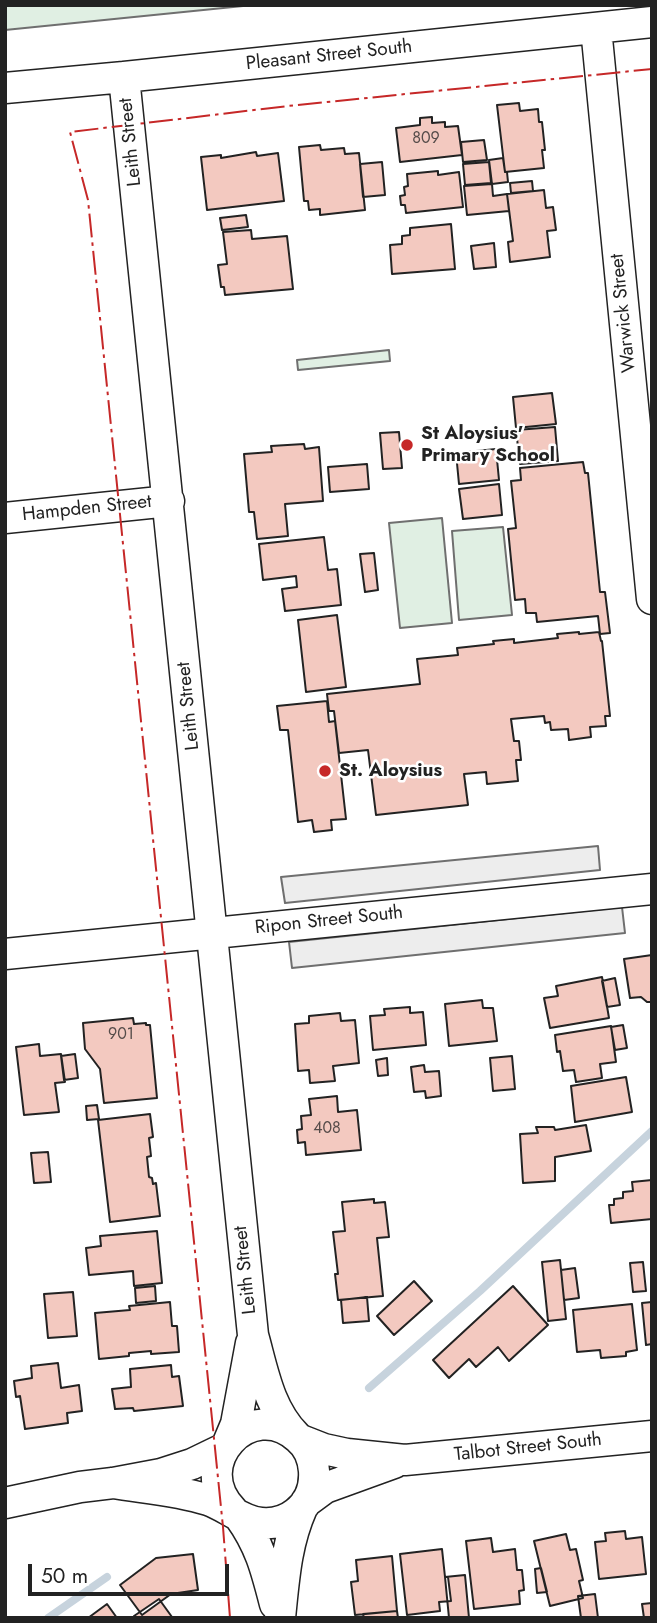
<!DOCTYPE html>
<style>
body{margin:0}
#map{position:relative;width:657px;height:1623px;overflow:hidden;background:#fff;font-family:Jost,sans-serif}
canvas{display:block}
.frame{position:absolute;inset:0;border:7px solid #222;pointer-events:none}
.scale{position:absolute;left:28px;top:1564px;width:201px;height:32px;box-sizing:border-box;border:4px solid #222;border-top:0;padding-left:9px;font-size:21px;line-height:24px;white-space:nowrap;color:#222;-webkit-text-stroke:5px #fff;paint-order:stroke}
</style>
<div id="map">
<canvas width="657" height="1623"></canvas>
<div class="frame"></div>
<div class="scale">50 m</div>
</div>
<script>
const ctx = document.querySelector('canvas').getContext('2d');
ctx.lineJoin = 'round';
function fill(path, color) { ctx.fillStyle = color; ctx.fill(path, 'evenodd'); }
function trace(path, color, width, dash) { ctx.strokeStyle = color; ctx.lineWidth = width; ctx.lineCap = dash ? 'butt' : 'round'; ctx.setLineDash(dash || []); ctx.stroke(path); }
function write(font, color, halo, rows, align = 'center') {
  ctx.font = font + ' Jost,sans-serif'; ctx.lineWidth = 5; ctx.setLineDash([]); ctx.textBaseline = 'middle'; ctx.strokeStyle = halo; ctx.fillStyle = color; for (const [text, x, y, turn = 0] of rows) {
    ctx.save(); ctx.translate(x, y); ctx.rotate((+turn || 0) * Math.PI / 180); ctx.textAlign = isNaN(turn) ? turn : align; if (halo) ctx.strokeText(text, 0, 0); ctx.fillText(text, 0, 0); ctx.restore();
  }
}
const green = new Path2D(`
 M 5,5 L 253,5 L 5,30 Z
 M 389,350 L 390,361 L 298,370 L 297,360 Z
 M 442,518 L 452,623 L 400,628 L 389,523 Z
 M 503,527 L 512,615 L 459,620 L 452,531 Z`);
fill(green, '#e0efe3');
trace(green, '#6f6f6f', 2);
const parking = new Path2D(`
 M 598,846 L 600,870 L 285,903 L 281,877 Z
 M 622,907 L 625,933 L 292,968 L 289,942 Z`);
fill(parking, '#ededed');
trace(parking, '#6f6f6f', 2);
trace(new Path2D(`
 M 369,1388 L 480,1291 L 652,1131
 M 48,1618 L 107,1577`), '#c7d3dd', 8);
const building = new Path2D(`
 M 519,103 L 520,111 L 538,109 L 539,122 L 542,122 L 545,150 L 542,150 L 544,168 L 505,172 L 497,105 Z
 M 432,117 L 432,123 L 445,122 L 445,127 L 458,126 L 462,155 L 400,162 L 396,128 L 420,125 L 420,118 Z
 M 484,140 L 487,160 L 463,162 L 461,142 Z
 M 320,145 L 321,150 L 344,148 L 345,154 L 359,153 L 365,210 L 320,215 L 320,209 L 309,210 L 308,201 L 304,201 L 299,147 Z
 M 256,152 L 257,156 L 278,153 L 284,201 L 207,210 L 201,157 L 221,155 L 221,158 Z
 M 503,158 L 505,172 L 507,172 L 508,182 L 492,184 L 489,160 Z
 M 382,162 L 385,195 L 363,197 L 360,164 Z
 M 489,162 L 491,183 L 465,185 L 463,164 Z
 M 438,171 L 438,175 L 459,172 L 463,207 L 406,213 L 405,205 L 401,205 L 400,196 L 405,195 L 404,187 L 408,186 L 407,174 Z
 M 532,181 L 533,191 L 511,193 L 510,183 Z
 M 492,184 L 493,196 L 507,194 L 509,211 L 467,215 L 464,186 Z
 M 544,190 L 546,208 L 553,207 L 556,230 L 547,231 L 550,257 L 510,262 L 508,242 L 513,241 L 507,194 Z
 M 246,215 L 248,227 L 222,230 L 220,218 Z
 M 451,224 L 455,269 L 392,274 L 390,245 L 402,244 L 402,236 L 410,235 L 410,228 Z
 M 251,230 L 252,239 L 287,236 L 293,289 L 225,295 L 224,287 L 221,287 L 218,265 L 227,264 L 223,232 Z
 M 494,243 L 496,267 L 474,269 L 471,246 Z
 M 552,393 L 556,424 L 516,428 L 513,397 Z
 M 555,427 L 558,461 L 520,464 L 516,430 Z
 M 399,432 L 402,468 L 383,469 L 380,433 Z
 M 304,444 L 305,449 L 319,447 L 323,501 L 285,504 L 288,536 L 257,539 L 254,512 L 249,512 L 244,454 L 272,452 L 271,446 Z
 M 496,449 L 499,480 L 459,484 L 456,453 Z
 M 583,462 L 585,473 L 588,473 L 600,592 L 605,592 L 610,633 L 600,634 L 598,616 L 537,622 L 536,613 L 526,613 L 525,599 L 515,600 L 508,529 L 516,528 L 511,481 L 521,480 L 520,468 Z
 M 367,464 L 369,489 L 330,492 L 328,467 Z
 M 499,484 L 502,515 L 463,519 L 459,489 Z
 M 324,537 L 328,570 L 337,569 L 341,605 L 285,611 L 282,589 L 297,587 L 296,576 L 263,580 L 259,544 Z
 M 374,553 L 378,590 L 365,592 L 360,554 Z
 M 337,615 L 346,687 L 306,692 L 298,620 Z
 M 579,632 L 579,634 L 599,632 L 601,641 L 602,641 L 610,716 L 605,716 L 606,726 L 590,727 L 591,737 L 569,740 L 568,729 L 551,730 L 550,722 L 545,723 L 544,716 L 511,719 L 514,741 L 519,741 L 521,760 L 516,760 L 518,781 L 487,784 L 486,772 L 464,774 L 468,805 L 376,815 L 368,750 L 339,753 L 334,711 L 329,711 L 327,694 L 420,684 L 417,659 L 458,655 L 457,648 L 494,644 L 493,641 L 514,639 L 514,643 L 558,638 L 557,634 Z
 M 327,701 L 329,722 L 335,721 L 346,819 L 331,820 L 332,830 L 314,832 L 312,820 L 298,822 L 288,730 L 280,730 L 277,706 Z
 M 652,955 L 652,1002 L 647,1002 L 641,997 L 630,998 L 624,959 Z
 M 602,977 L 609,1018 L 550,1028 L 544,998 L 558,996 L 556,986 Z
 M 615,978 L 620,1005 L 607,1007 L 602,981 Z
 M 482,1000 L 483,1008 L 493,1008 L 497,1041 L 449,1046 L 445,1004 Z
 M 410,1007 L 410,1013 L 423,1012 L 426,1045 L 373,1050 L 370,1016 L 385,1015 L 384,1009 Z
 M 340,1013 L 341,1021 L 355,1020 L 359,1063 L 333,1066 L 335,1081 L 310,1083 L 309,1070 L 298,1071 L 295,1024 L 309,1023 L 309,1016 Z
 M 133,1018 L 134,1024 L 146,1023 L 146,1025 L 150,1025 L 157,1098 L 104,1103 L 100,1069 L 85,1049 L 83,1023 Z
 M 623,1025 L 627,1048 L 615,1050 L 611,1027 Z
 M 611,1026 L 616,1062 L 600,1064 L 602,1078 L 576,1082 L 574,1070 L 563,1071 L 560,1051 L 557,1052 L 555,1035 Z
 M 39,1044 L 40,1056 L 61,1054 L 65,1082 L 55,1083 L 59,1112 L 24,1115 L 16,1047 Z
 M 75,1054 L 78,1078 L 64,1080 L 61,1056 Z
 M 512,1056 L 515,1089 L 493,1091 L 490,1058 Z
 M 387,1058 L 388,1075 L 378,1076 L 376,1060 Z
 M 424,1065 L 425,1072 L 439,1071 L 441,1096 L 426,1098 L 425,1091 L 414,1092 L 411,1067 Z
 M 626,1077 L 632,1112 L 575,1122 L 571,1086 Z
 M 337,1096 L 338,1112 L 357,1110 L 361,1150 L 306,1155 L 305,1142 L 298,1143 L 297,1130 L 302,1129 L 301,1116 L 311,1115 L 309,1099 Z
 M 97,1105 L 99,1119 L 87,1120 L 86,1106 Z
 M 150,1114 L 153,1137 L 149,1138 L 151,1156 L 147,1157 L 149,1177 L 152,1178 L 153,1184 L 156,1183 L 160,1216 L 110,1222 L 98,1120 Z
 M 586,1125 L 591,1151 L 555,1157 L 555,1181 L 523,1183 L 520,1134 L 538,1133 L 536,1127 L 554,1127 L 555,1130 Z
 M 48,1152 L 51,1182 L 34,1183 L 31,1153 Z
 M 652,1180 L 652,1219 L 611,1223 L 609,1205 L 614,1205 L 614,1199 L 623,1198 L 623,1192 L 633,1191 L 632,1182 Z
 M 374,1199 L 374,1203 L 385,1202 L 389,1237 L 377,1238 L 383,1296 L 338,1300 L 335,1274 L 338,1274 L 333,1232 L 345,1231 L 342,1202 Z
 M 157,1231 L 162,1283 L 134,1286 L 133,1271 L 89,1275 L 86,1248 L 101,1246 L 100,1236 Z
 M 560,1260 L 566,1319 L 548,1321 L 542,1262 Z
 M 643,1262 L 646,1291 L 633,1292 L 630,1263 Z
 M 575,1268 L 579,1298 L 564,1300 L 561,1270 Z
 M 414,1281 L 432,1301 L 394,1335 L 377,1316 Z
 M 155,1286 L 156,1301 L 136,1303 L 135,1288 Z
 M 513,1286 L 548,1325 L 509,1361 L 498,1347 L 476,1367 L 469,1359 L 449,1378 L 433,1360 Z
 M 73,1292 L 77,1336 L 48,1338 L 44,1294 Z
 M 367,1297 L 369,1321 L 343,1323 L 341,1300 Z
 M 170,1302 L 172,1326 L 177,1326 L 179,1352 L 151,1354 L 151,1351 L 129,1353 L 129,1356 L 99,1359 L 95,1313 L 130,1310 L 129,1306 Z
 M 652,1302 L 652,1344 L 646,1345 L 642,1303 Z
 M 632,1304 L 637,1350 L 626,1352 L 626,1356 L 601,1358 L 600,1350 L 577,1352 L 573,1310 Z
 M 58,1363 L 61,1388 L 79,1385 L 82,1411 L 67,1413 L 68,1423 L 25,1429 L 20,1396 L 16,1397 L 14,1381 L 32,1378 L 31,1366 Z
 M 171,1365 L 172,1377 L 179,1376 L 183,1406 L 134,1411 L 133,1408 L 115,1409 L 112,1389 L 131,1387 L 130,1369 Z
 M 625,1531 L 626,1539 L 642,1537 L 646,1574 L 599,1579 L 595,1542 L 606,1541 L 605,1533 Z
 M 566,1534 L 570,1550 L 576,1549 L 583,1580 L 579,1581 L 583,1598 L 550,1606 L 534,1541 Z
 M 491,1538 L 493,1552 L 515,1549 L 517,1570 L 522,1570 L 524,1590 L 519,1591 L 520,1604 L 474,1609 L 466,1541 Z
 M 442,1549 L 445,1577 L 448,1577 L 451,1601 L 439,1602 L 440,1611 L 407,1615 L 400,1554 Z
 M 193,1554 L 198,1590 L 171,1594 L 142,1615 L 120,1585 L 156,1558 Z
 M 392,1556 L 397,1611 L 355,1615 L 351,1582 L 358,1581 L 356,1560 Z
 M 541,1568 L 547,1592 L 537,1593 L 535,1569 Z
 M 465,1575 L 469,1618 L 449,1618 L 445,1577 Z
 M 595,1594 L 598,1618 L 581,1618 L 578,1596 Z
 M 159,1599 L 172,1617 L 135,1618 L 134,1616 Z
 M 652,1603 L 652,1618 L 644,1618 L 642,1604 Z
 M 107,1604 L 117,1618 L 88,1618 Z
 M 397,1611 L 398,1618 L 364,1618 L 363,1614 Z`);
fill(building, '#f3c9c0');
trace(building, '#222', 2);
const minor = new Path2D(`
 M 596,28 L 652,599
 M 124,77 C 168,496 209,916 253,1335 C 263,1371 269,1409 296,1436
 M 5,88 L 124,77 L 652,22
 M 5,518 L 169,501
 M 5,954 L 652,889
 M 301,1440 L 324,1449 L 347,1454 L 405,1460 L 652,1436
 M 228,1443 L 236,1424 L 251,1343
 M 113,1483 C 144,1488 177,1490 208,1500 C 226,1506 241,1521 261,1523 C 273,1524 286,1521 296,1513 C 309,1503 315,1487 314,1471 C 313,1458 308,1446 298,1438 C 251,1395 186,1464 233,1511
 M 306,1502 L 325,1488 L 394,1463
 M 5,1503 L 80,1487 L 113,1483 L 161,1474 L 192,1464 L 223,1449
 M 239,1516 C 260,1545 266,1569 275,1604
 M 280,1618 C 284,1579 286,1544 302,1508`);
trace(minor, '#222', 33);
trace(minor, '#fff', 30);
trace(new Path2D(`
 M 230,1618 L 223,1527 L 88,200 L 70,132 L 288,106 L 652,69`), '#c62828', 2, [24, 5, 3.5, 5]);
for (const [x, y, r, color] of [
 [407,445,7,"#c62828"],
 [325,771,7,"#c62828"]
]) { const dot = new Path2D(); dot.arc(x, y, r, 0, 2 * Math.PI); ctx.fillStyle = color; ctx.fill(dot); trace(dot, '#fff', 2.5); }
write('16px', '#564c4a', null, [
 ["809",426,139],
 ["901",121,1035],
 ["408",327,1129]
]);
write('19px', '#222', '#fff', [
 ["Pleasant Street South",329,56,-6],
 ["Leith Street",131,142,-96],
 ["Warwick Street",624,313,-96],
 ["Hampden Street",87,509,-6],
 ["Leith Street",189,706,-96],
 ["Ripon Street South",329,921,-6],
 ["Leith Street",246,1270,-96],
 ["Talbot Street South",528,1448,-6]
]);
write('bold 19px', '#222', '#fff', [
 ["St Aloysius'",421,434],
 ["Primary School",421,456],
 ["St. Aloysius",339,771]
], 'left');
</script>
